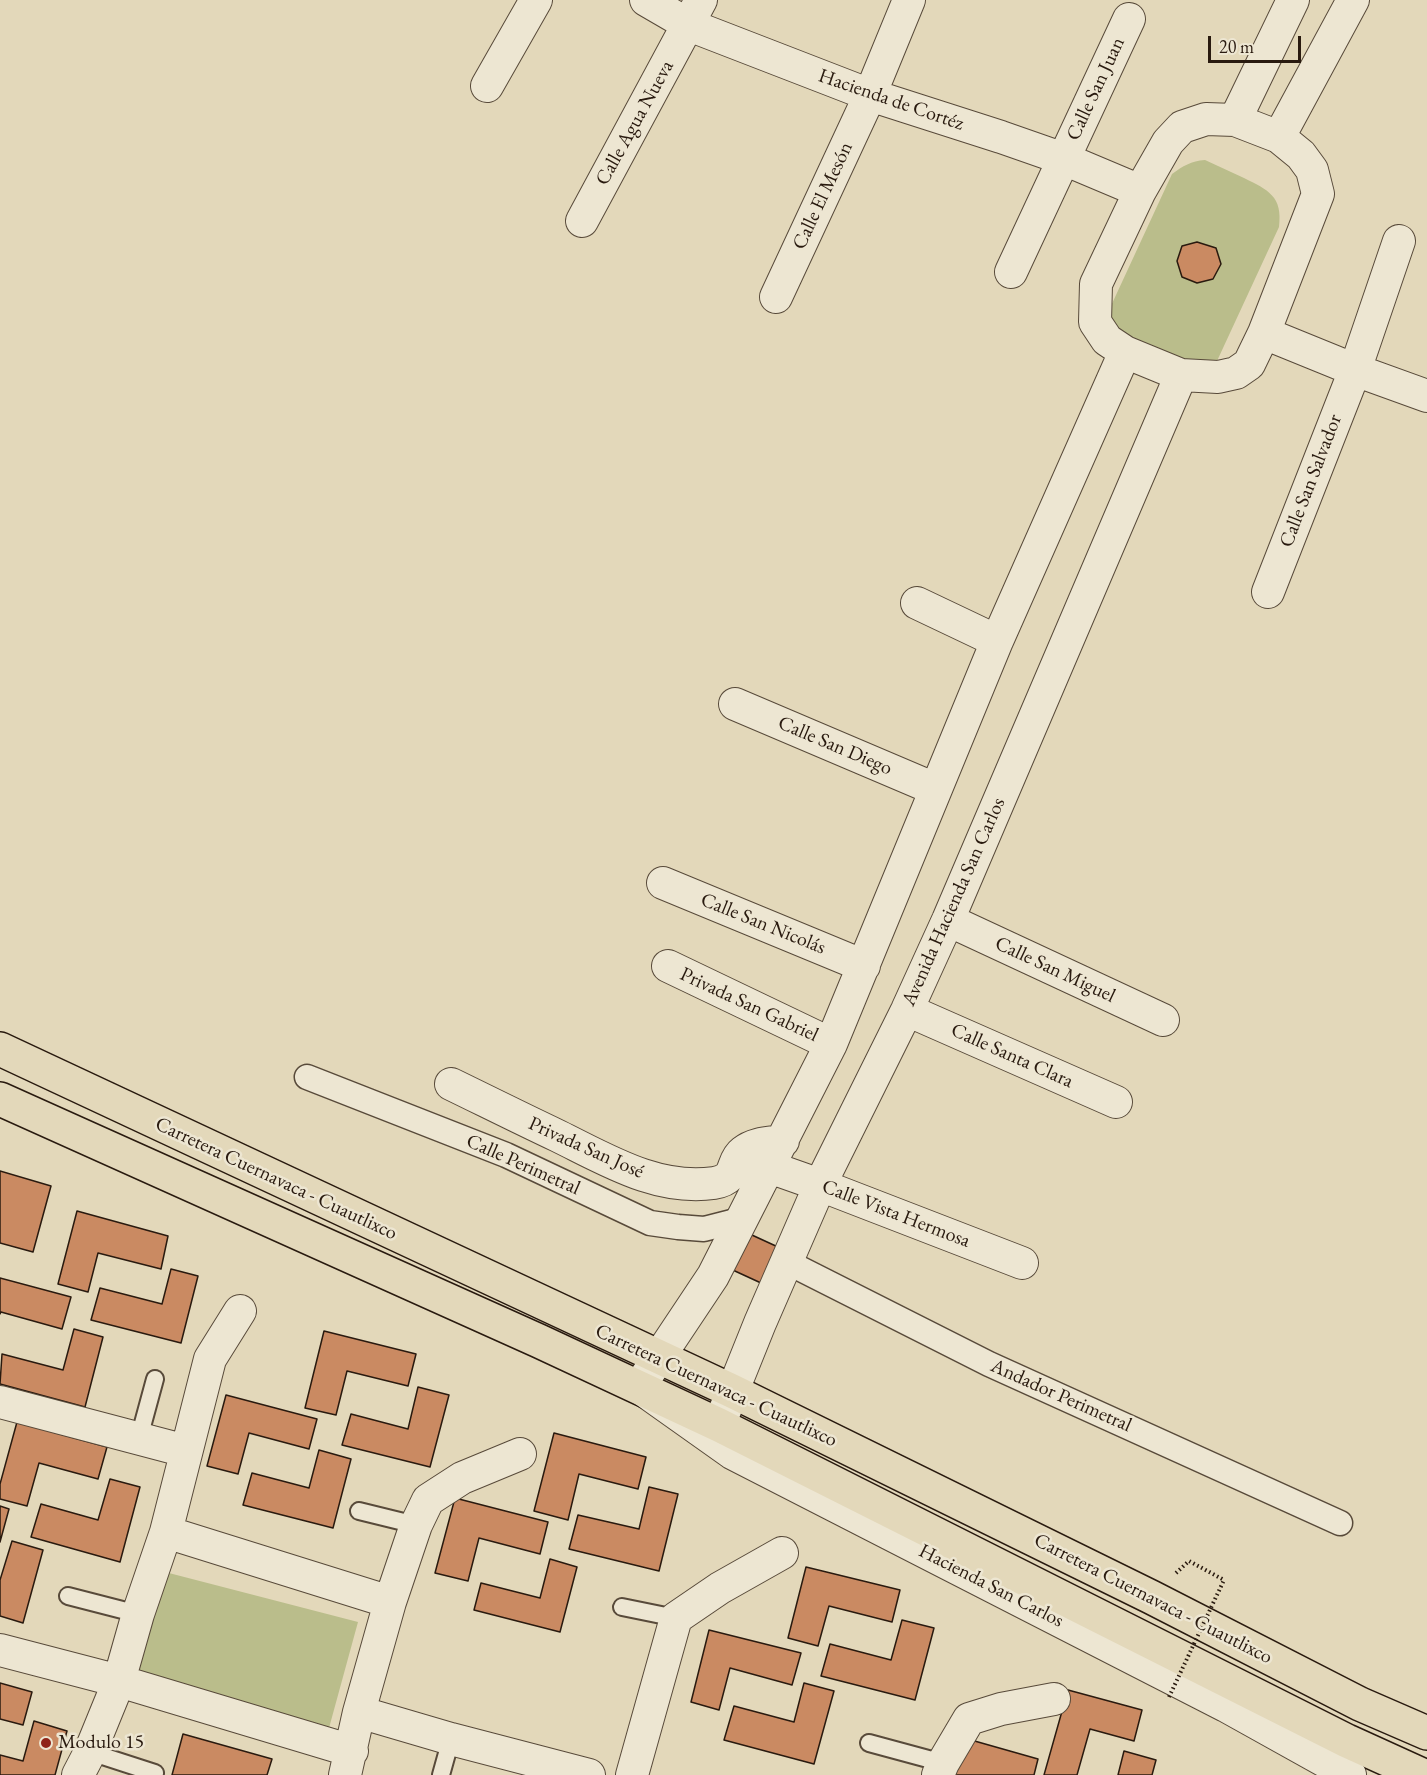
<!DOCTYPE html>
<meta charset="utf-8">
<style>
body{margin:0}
#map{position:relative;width:1427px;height:1775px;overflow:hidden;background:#e3d8ba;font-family:"EB Garamond",serif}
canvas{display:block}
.scale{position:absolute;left:1208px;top:36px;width:93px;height:27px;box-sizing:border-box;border:3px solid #291a0f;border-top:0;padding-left:8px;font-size:18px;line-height:21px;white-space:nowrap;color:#291a0f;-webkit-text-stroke:4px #ede6d2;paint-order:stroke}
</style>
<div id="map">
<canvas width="1427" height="1775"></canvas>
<div class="scale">20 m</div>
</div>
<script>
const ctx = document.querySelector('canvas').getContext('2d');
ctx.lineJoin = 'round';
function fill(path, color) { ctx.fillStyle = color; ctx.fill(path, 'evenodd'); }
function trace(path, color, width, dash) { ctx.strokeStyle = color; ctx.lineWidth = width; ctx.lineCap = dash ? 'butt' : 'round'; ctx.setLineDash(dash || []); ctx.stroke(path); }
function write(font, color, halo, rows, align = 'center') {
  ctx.font = font + ' "EB Garamond",serif'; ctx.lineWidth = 5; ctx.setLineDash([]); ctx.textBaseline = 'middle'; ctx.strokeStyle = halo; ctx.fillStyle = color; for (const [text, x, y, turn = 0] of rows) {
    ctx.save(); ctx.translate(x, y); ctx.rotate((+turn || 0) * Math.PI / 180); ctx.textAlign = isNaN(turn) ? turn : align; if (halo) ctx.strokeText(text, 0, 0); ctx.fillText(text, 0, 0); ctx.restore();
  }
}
fill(new Path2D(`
 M 1205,160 C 1218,166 1231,172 1244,178 C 1268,190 1283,196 1279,227 L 1217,361 L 1211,367 L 1202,371 L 1119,340 L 1109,319 L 1110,308 L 1172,174 C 1183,166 1191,161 1205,160 Z
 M 165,1572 L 358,1622 L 329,1728 L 136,1677 Z`), '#babd8b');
const building = new Path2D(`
 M 1197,242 L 1216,248 L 1221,264 L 1213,279 L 1197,283 L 1182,277 L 1177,261 L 1182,246 Z
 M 0,1171 L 51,1186 L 33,1252 L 0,1243 Z
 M 77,1211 L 168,1236 L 161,1269 L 98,1253 L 88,1292 L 58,1284 Z
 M 741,1230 L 778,1247 L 761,1283 L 724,1266 Z
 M 171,1269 L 198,1276 L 181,1343 L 91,1320 L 100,1288 L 162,1304 Z
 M 0,1278 L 71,1297 L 62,1329 L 1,1312 L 0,1314 Z
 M 74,1329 L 103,1337 L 85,1407 L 0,1384 L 2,1354 L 63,1370 Z
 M 324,1331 L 416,1354 L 408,1386 L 347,1371 L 336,1415 L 305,1408 Z
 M 418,1387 L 449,1395 L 430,1467 L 342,1445 L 351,1414 L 408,1429 Z
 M 226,1395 L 317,1419 L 309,1449 L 249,1433 L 238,1474 L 207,1466 Z
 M 17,1422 L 107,1447 L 98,1479 L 39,1463 L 27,1506 L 0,1499 L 0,1484 Z
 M 554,1433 L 646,1457 L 638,1489 L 579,1474 L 568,1520 L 534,1511 Z
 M 319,1450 L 351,1459 L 333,1528 L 243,1505 L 252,1473 L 309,1488 Z
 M 110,1479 L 140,1487 L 120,1562 L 31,1537 L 41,1504 L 98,1520 Z
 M 649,1487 L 678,1494 L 659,1571 L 569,1549 L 578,1515 L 639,1529 Z
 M 455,1498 L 548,1522 L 540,1554 L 479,1538 L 468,1581 L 435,1573 Z
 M 0,1506 L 9,1509 L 0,1542 Z
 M 12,1541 L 43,1550 L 23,1623 L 0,1616 L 0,1580 Z
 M 550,1559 L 577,1567 L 560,1632 L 474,1610 L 481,1583 L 540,1598 Z
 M 806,1567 L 900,1590 L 892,1622 L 829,1606 L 818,1646 L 788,1638 Z
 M 902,1620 L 934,1628 L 915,1700 L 821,1676 L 830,1644 L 891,1660 Z
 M 709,1630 L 801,1653 L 792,1685 L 730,1668 L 719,1710 L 691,1702 Z
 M 0,1683 L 32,1692 L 23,1725 L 0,1719 Z
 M 804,1683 L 834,1691 L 814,1764 L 724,1740 L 734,1706 L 794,1722 Z
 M 1068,1690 L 1142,1710 L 1134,1741 L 1090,1729 L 1077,1775 L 1044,1775 Z
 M 34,1721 L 67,1731 L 55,1775 L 0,1775 L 0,1755 L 23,1761 Z
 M 183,1734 L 272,1759 L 267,1775 L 172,1775 Z
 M 964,1738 L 1038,1759 L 1034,1775 L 954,1775 Z
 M 1124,1751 L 1156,1760 L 1152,1775 L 1118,1775 Z`);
fill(building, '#ca8a62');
trace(building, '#291a0f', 1.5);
const service = new Path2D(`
 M 139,1438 L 155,1379
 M 359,1511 L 416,1525
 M 68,1596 L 138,1614
 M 622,1607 L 676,1618
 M 869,1743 L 943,1763
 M 90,1752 L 155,1773
 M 441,1775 L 451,1739`);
const pedestrian = new Path2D(`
 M 307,1077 L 506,1155 L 650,1223 L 678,1227 L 704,1229 L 743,1219
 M 787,1262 L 989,1364 L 1340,1523`);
const minor = new Path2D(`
 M 646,0 L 689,25 L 870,95 L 1001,137 L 1064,159 L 1140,191
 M 487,86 L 536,0
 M 1206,119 L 1235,120 L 1279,137 L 1301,155 L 1312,170 L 1318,194 L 1264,333 L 1249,364 L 1236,373 L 1218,377 L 1181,375 L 1125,352 L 1107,340 L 1095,322 L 1096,284 L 1140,191 L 1168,142 L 1182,127 Z
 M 1235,120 L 1293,0
 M 1279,137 L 1353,0
 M 582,221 L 701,0
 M 1011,272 L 1129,19
 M 776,297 L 870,95 L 909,0
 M 1264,333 L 1355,370 L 1427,396
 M 1125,352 L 997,641 L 831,1044 L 713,1276 L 639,1387 L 732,1453 L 1226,1706 L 1350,1775
 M 1268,592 L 1355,370 L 1399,241
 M 917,603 L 997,641
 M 735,704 L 935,789
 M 663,883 L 864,966
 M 948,920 L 1163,1020
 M 668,966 L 831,1044
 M 907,1010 L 1116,1102
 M 451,1084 C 486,1101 522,1119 558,1136 C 607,1160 657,1191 714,1183 C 739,1179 730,1162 743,1152 C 754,1143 769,1143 783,1141
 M 769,1167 L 820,1185 L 1022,1263
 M 0,1402 L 186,1451
 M 719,1425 L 760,1323 L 820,1185 L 907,1010 L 948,920 L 1181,375
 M 166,1532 L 390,1602
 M 0,1650 L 119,1681 L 352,1751
 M 359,1712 L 451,1739 L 589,1775
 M 78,1775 L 90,1752 L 119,1681 L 138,1614 L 166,1532 L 210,1359 L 240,1311
 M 345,1775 L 359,1712 L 390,1602 L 416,1525 L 428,1500 L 462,1478 L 520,1454
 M 632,1775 L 676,1618 L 720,1588 L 782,1553
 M 938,1775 L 943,1763 L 969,1719 L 1001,1709 L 1054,1699`);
const primary = new Path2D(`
 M 0,1049 L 732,1391 L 1151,1597 L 1360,1704 L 1427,1733
 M 0,1099 L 539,1341 L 719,1425 L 1347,1741 L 1422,1775`);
trace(service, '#584a3a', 20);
trace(pedestrian, '#584a3a', 27);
trace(minor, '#584a3a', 34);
trace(primary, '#291a0f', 36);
trace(new Path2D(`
 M 1176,1573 L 1189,1561 L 1224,1580`), '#291a0f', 4, [1.5, 3]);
trace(service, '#ede6d2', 16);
trace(pedestrian, '#ede6d2', 24);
trace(minor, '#ede6d2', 32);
trace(primary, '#e3d8ba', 33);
trace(new Path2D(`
 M 1169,1697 L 1224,1580`), '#291a0f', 4, [1.5, 3]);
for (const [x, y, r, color] of [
 [46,1743,6,"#8f2418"]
]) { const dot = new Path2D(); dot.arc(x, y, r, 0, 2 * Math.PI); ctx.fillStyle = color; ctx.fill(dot); trace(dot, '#ede6d2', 2); }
write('20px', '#291a0f', '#ede6d2', [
 ["Calle San Juan",1096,89,-65],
 ["Hacienda de Cortéz",891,100,19],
 ["Calle Agua Nueva",635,123,-61],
 ["Calle El Mesón",823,196,-65],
 ["Calle San Salvador",1311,481,-69],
 ["Calle San Diego",835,746,23],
 ["Avenida Hacienda San Carlos",954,902,-66],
 ["Calle San Nicolás",763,924,22],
 ["Calle San Miguel",1055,970,25],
 ["Privada San Gabriel",749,1005,25],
 ["Calle Santa Clara",1012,1056,24],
 ["Privada San José",586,1148,24],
 ["Calle Perimetral",523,1165,24],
 ["Carretera Cuernavaca - Cuautlixco",276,1179,25],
 ["Calle Vista Hermosa",896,1214,21],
 ["Carretera Cuernavaca - Cuautlixco",716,1386,25],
 ["Andador Perimetral",1061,1396,24],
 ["Hacienda San Carlos",991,1586,27],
 ["Carretera Cuernavaca - Cuautlixco",1153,1599,27]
]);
write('20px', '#291a0f', '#ede6d2', [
 ["Modulo 15",58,1743]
], 'left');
</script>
